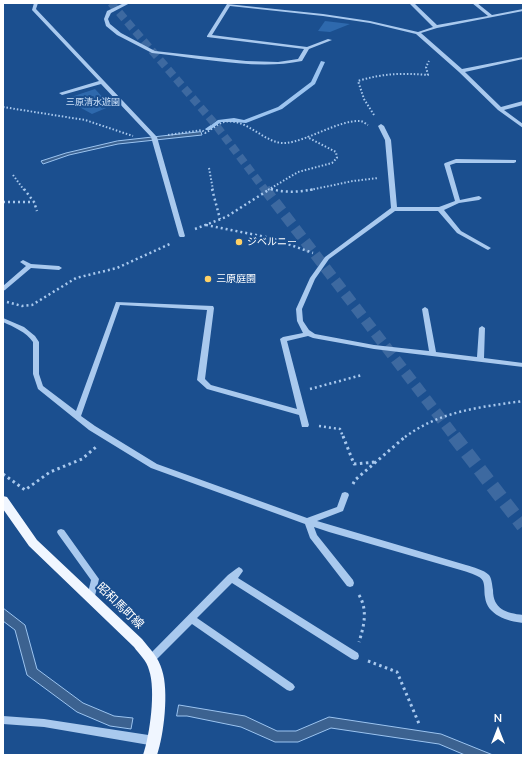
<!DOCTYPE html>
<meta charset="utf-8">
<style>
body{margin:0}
#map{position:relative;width:526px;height:758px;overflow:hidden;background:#1b4f8f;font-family:Mulish,sans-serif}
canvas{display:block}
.frame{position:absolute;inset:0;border:4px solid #fff;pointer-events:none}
.north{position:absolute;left:478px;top:710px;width:40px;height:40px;-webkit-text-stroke:3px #1b4f8f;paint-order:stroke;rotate:0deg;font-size:11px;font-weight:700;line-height:16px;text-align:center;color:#fff}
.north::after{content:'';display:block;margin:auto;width:14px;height:18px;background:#fff;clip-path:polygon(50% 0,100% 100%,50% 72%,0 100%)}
</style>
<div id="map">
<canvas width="526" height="758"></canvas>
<div class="frame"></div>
<div class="north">N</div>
</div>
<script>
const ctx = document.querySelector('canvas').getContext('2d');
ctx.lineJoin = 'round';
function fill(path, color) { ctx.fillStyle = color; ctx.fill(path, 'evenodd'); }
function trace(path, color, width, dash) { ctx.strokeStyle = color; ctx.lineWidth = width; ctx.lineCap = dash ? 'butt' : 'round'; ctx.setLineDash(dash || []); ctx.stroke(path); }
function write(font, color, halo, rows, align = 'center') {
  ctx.font = font + ' Mulish,"Noto Sans JP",sans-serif'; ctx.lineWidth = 4; ctx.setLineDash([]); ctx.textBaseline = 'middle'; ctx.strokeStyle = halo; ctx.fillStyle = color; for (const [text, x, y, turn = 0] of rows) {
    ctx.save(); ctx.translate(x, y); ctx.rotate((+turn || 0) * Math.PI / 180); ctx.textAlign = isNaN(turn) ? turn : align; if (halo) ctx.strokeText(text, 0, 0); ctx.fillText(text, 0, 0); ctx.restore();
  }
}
fill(new Path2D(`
 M 325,21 L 350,24 L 330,32 L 318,31 Z
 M 95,89 L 111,106 L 92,114 L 65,99 Z`), '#2e69ad');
const water = new Path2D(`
 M 201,132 L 202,135 L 118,144 L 69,155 L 43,164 L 41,161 L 66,153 L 117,141 Z
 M 3,608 L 25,625 L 37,669 L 83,703 L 114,716 L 133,718 L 131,729 L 110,726 L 77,712 L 27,675 L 15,630 L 3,621 Z
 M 179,705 L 245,716 L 277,731 L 296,731 L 329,717 L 441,734 L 493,755 L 465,755 L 439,744 L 331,728 L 298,742 L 275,742 L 241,727 L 187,716 L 177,716 Z`);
fill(water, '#3c6290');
trace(water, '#9cc4f0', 1);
fill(new Path2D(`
 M 321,61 L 325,62 L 315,84 L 282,109 L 246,123 L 234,122 L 221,122 L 210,130 L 206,130 L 205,129 L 218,120 L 234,118 L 244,120 L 278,107 L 311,82 Z`), '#9cc4f0');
trace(new Path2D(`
 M 111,3 L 215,124 L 265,190`), '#3d69a0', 8, [8, 4.5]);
trace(new Path2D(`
 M 265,189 L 455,437`), '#3d69a0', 11, [11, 5.5]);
trace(new Path2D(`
 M 454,436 L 523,526`), '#3d69a0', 14, [14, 7]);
trace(new Path2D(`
 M 3,107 L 85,120 L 133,136
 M 374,115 L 364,99 L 358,81 C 384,73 402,73 428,75 L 426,67 L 429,61
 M 168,135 L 202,130 L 205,133 C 211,130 217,124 224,122 C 247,117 265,145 286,143 C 307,141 339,120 360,121 C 363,121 366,124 368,125
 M 209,168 L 213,190
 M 13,175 L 24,190
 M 271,189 L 274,190
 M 268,190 L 298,172 L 332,163 L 337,158 L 336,152 L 307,137
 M 310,190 L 353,181 L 378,178`), '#a9c9ee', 2, [1.5, 2]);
trace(new Path2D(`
 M 24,189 L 34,202 L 37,211
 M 212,189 L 220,219
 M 271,189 C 286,193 300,192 315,189
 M 3,202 L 34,202
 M 206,225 L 271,238 L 313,253
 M 195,229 L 226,217 L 270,189
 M 7,302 L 22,306 L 32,305 L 76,278 L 117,268 L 172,243
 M 310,389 L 362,375
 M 319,426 L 340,429 L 343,437
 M 405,437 C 440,411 481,407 523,401`), '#a9c9ee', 2.5, [2, 3]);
trace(new Path2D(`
 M 343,436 L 354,464 L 375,462
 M 3,474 L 25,490 L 50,472 L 82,459 L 96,447
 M 353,484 L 355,480 L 406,436
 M 359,595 C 368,610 364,626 359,642
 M 368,661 L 397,672 L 420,726`), '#a9c9ee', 3, [2.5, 3.5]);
fill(new Path2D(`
 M 34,3 L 38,3 L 36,9 L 157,137 L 185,236 L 184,237 L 180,237 L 179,236 L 151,137 L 101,84 L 62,95 L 59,93 L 99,81 L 32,10 Z
 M 124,3 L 130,3 L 111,13 L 108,19 L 110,24 L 121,33 L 155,51 L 246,61 L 278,62 L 298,59 L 304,49 L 207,37 L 207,36 L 227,4 L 323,14 L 370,21 L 418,32 L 433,27 L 409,3 L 414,3 L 437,25 L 488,16 L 472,3 L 477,3 L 492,15 L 523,9 L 523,11 L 437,28 L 421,33 L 462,69 L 523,57 L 523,59 L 465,72 L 501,107 L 523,101 L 523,105 L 504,110 L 523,124 L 523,128 L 498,110 L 459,72 L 416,34 L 370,23 L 323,16 L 230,6 L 212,35 L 307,47 L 328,39 L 332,40 L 309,49 L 302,61 C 259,70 205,59 161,54 L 152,53 L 117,35 L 106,26 L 104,19 L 107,11 Z
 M 381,124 L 384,126 L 391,140 L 397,207 L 439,207 L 455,201 L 444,164 L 445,163 L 456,159 L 516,160 L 516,162 L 514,163 L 456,163 L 450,165 L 460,200 L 479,196 L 482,198 L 479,200 L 459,203 L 444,210 L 461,231 L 491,248 L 488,250 L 486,249 L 457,233 L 438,211 L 395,211 L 329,259 L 315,279 L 302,309 L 303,321 L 309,330 L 315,334 L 374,345 L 429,351 L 422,309 L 425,307 L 428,309 L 436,352 L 477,357 L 479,328 L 482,326 L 485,328 L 484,358 L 523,363 L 523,367 L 374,349 L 313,338 L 308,336 L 287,341 L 309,425 L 308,427 L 302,427 L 299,415 L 207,389 L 197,380 L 207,310 L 120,305 L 81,416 L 95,426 L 157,464 L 307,518 L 337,507 L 342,493 L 345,492 L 348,493 L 349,495 L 343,511 L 317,521 L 466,565 C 473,567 484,570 489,575 C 492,579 492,585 493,590 C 493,609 506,613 523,615 L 523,623 C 507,621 487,615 485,597 C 484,592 485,586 483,581 C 481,576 470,573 464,571 L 329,532 L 314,527 L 317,535 L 353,580 L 354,583 L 353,586 L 350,587 L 347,586 L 310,538 L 305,524 L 151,468 L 89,430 L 38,389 L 33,374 L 33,342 C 26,332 14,327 3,322 L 3,318 L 24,327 L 35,336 L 39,342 L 39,374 L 43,386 L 76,411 L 116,302 L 213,306 L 214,308 L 205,379 L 211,385 L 297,409 L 280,339 L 283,337 L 303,333 L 297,321 L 296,309 L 310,278 L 325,257 L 391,208 L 385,140 L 378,126 Z
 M 23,260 L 31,264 L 59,266 L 62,268 L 59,270 L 31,268 L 5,290 L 3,291 L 3,286 L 26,266 L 20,262 Z
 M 61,529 L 64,530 L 99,579 L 94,600 L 91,601 L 88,600 L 87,597 L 91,580 L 58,534 L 57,532 L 58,530 Z
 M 239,567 L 242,569 L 243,571 L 238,578 L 358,653 L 359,656 L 358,659 L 355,660 L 352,659 L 232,583 L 197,618 L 293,684 L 295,687 L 293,690 L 290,691 L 287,690 L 192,624 L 154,662 L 151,663 L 148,662 L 147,659 L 148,656 L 228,575 L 236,569 Z
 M 3,716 L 44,719 L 155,736 L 158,738 L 160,741 L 158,744 L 155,746 L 44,727 L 3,724 Z`), '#a9c9ee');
fill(new Path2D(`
 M 3,496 L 7,497 L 37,540 L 142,639 C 150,649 159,658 162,670 C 169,691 164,735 157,755 L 143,755 C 150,735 156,690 149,670 C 147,661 139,654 134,647 L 29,546 L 3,509 Z`), '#f0f6ff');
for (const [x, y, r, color] of [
 [239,242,4,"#ffd166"],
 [208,279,4,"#ffd166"]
]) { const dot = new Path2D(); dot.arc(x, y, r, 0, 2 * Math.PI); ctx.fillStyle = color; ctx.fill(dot); trace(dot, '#1b4f8f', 1.5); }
write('9px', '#cfe3fa', '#1b4f8f', [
 ["三原清水遊園",93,102]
]);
write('10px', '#fff', '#1b4f8f', [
 ["ジベルニー",247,242],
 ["三原庭園",216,279]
], 'left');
write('12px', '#fff', '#1b4f8f', [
 ["昭和馬町線",120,606,44]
]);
</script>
